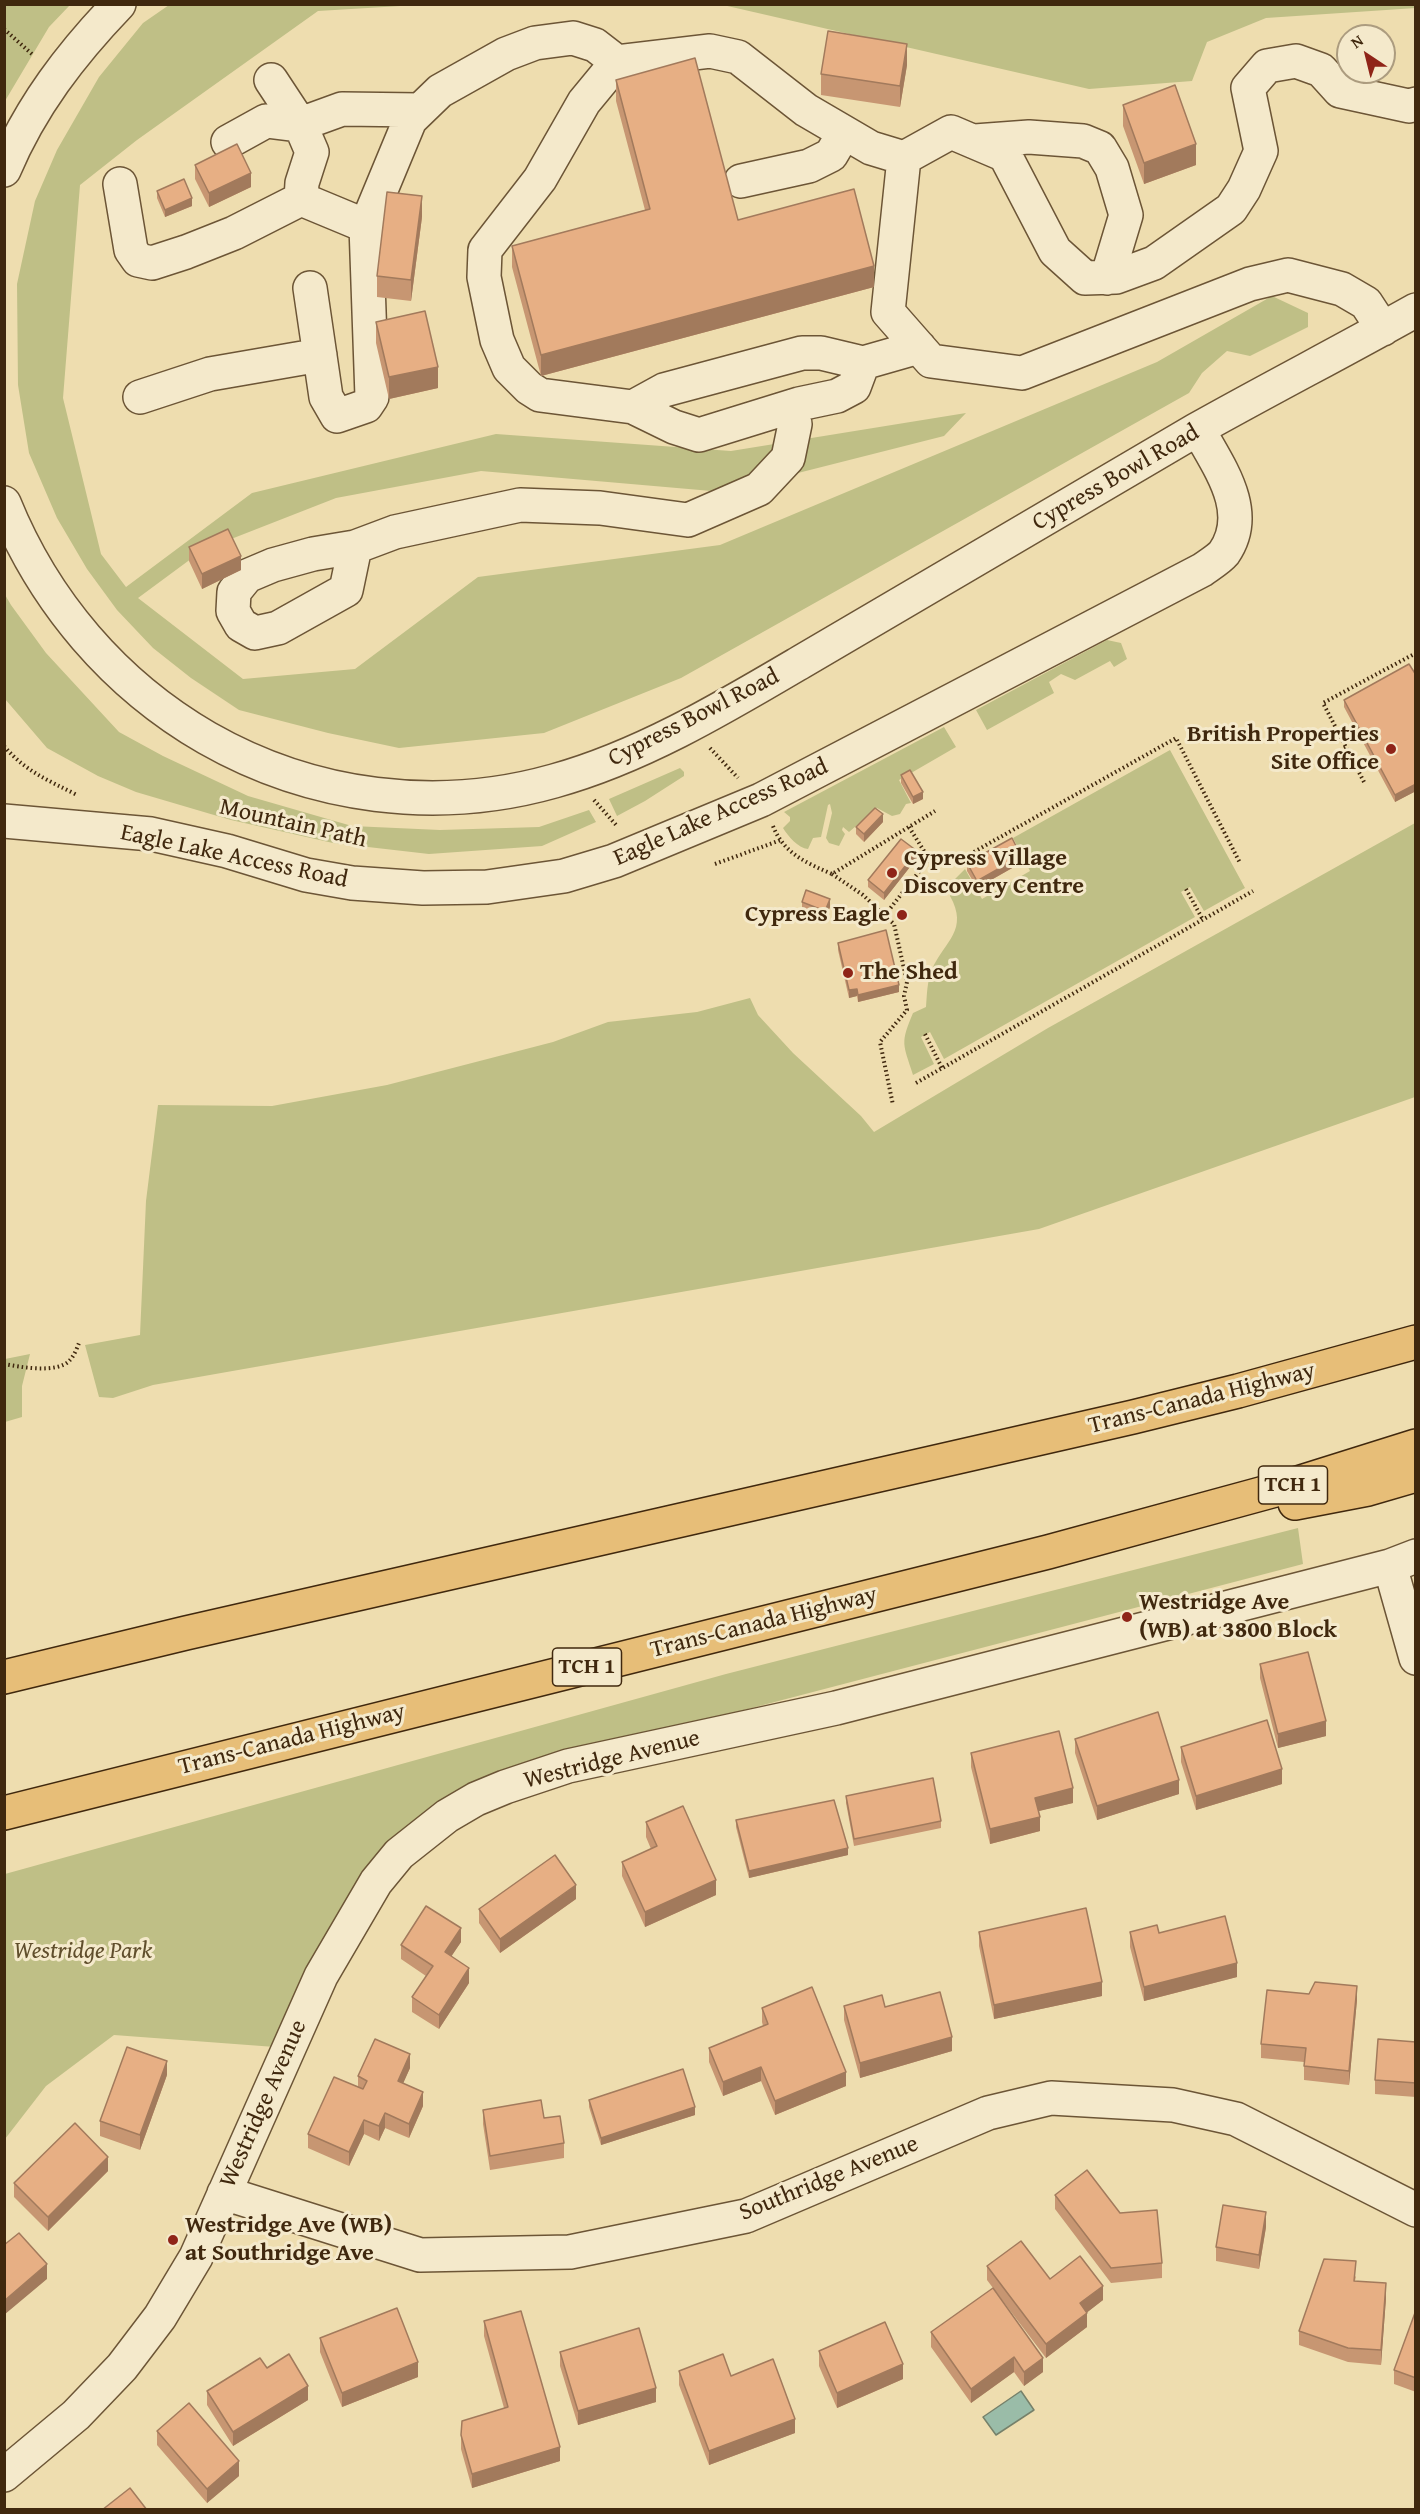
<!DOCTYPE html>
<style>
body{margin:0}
#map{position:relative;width:1420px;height:2514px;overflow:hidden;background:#eeddaf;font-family:"Gentium Book Plus",serif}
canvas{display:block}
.frame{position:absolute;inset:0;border:6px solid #40280e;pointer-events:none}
.north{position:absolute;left:1336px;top:24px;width:60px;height:60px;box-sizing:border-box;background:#f4e9cb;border:2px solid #ac9c7f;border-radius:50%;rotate:325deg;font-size:16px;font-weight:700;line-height:24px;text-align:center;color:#40280e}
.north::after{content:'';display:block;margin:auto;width:21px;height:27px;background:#8f2418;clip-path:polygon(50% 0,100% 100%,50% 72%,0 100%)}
</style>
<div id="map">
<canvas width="1420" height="2514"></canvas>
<div class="frame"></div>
<div class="north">N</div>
</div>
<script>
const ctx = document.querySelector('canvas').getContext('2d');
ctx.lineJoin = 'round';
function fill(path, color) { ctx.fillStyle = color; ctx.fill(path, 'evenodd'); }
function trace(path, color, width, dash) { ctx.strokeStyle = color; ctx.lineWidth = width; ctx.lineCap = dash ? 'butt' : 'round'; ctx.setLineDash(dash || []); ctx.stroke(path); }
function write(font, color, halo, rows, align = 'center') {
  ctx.font = font + ' "Gentium Book Plus",serif'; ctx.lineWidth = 6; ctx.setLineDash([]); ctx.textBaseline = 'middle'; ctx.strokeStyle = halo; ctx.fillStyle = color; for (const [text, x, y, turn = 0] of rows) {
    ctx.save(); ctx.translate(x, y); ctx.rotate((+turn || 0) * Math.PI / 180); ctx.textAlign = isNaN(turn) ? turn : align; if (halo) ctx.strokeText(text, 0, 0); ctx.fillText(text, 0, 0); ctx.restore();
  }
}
fill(new Path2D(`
 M 5,4 L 70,5 L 49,27 L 5,101 Z
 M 1415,4 L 1416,8 L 1266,18 L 1207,42 L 1192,81 L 1089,89 L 723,5 Z
 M 169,5 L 417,5 L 318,11 L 137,140 L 80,185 L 63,398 L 101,554 L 126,587 L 252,493 L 496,434 L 731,451 L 966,413 L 944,436 L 723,492 L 481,471 L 336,498 L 203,550 L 138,598 L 243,679 L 355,669 L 478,577 L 720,545 L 1157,362 L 1272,296 L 1308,313 L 1308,327 L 1250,356 L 1227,351 L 1202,373 L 1189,393 L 681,678 L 544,733 L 399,748 L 328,733 L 239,710 L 191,678 L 153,648 L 117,610 L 87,569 L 57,518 L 29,453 L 18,385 L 17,284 L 35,201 L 57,150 L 99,77 L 143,23 Z
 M 4,593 L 11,605 L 46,653 L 119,732 L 163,756 L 248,796 L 352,826 L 440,830 L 539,827 L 589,810 L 596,822 L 542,846 L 429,854 L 333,843 L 231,820 L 136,792 L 98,776 L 47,748 L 5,699 Z
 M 1107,640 L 1121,643 L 1127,659 L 1114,667 L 1110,661 L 1075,680 L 1061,674 L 1049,682 L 1054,693 L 987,730 L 976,710 Z
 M 944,727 L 956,747 L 899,780 L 911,803 L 906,804 L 900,814 L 892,816 L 877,808 L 849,832 L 843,827 L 842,830 L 845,834 L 839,846 L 829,843 L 826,838 L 832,813 L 830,804 L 828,805 L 821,837 L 813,838 L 808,849 C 798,848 788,836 783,828 L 790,821 L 790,817 L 784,812 Z
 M 1170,750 L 1245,888 L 1204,911 L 1190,887 L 1181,892 L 1195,917 L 944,1059 L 930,1032 L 921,1037 L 934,1064 L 913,1075 C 903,1043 900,1044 913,1013 L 926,1007 C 927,995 927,981 932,969 C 945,941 969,930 950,896 L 955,879 L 965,869 L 982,899 L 1030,871 L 1013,838 Z
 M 680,768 L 684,772 L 684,776 L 645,801 L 617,816 L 609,799 Z
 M 1415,823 L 1415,1097 L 1039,1229 L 153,1385 L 113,1398 L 99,1397 L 85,1345 L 140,1335 L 146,1201 L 158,1105 L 272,1106 L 387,1085 L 553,1042 L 608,1022 L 697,1012 L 750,998 L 758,1015 L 793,1053 L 861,1116 L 874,1132 L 1048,1028 Z
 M 30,1354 L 22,1386 L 22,1417 L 5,1422 L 5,1359 Z
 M 1298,1528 L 1303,1564 L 610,1745 L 435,1817 L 275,2047 L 114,2035 L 46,2086 L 5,2139 L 5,1874 L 726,1674 Z`), '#bfbf86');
const water = new Path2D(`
 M 1021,2391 L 1034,2410 L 996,2435 L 983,2417 Z`);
fill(water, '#9abca8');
trace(water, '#76816a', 1.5);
const minor = new Path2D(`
 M 271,80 L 300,124 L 312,152 L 302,183 L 301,199
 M 975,141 L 1029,137 L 1083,141 L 1100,148 L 1112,168 L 1126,215 L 1107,278
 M 228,142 L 266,121 L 298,125 L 342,109 L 420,110
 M 904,158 L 951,132 L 1005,155 L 1055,251 L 1085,278 L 1116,277 L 1154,263 L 1231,209 L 1244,189 L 1261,151 L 1248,88 L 1267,66 L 1296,61 L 1321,70 L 1340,91 L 1409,106 L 1416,104
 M 4,170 C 31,106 71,54 119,4
 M 741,181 L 809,166 L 831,155 L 844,133
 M 120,184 L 131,250 L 138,260 L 152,263 L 186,252 L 234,233 L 301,199 L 366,226
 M 310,288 L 326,397 L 337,416 L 366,406 L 372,397 L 366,226 L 410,120 L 440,91 L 506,54 L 535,43 L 573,38 L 595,45 L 617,62
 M 863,363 L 854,387 L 837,396 L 799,404 L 699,435 L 674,427 L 633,407 L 540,395 L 529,388 L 509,368 L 497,340 L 484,277 L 485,250 L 540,179 L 584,102 L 617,62 L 710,51 L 738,57 L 806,110 L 871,148 L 904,158 L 888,312 L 931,361 L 1022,373 L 1250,284 L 1288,275 L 1342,289 L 1366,303 L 1383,329
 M 140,397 L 210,374 L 320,355
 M 633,407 L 664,390 L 802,353 L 821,353 L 863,363 L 919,347
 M 4,503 C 44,602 115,685 207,738 C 312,798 437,814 554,781 C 641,757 723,708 801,662 C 868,623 935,584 1002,544 C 1067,506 1131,468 1196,430 C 1269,389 1343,351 1416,310
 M 355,547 L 346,590 L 278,628 L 255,633 L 241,625 L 233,611 L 234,592 L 247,576 L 273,565 L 313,554 L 355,547 L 395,532 L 520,505 L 600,508 L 688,520 L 759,489 L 788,458 L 795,424 L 786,409
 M 4,821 L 151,834 L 227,851 L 306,875 L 352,883 L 423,888 L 487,887 L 564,876 L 614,861 L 761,800 L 1202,570 C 1209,565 1219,559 1224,553 C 1253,511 1218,466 1198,429
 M 1390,1566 L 1416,1658
 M 224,2193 L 420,2255 L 570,2252 L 746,2216 L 988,2113 L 1051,2098 L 1173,2105 L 1236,2119 L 1416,2210
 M 4,2475 L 76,2415 L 122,2367 L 160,2317 L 196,2257 L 321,1976 L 376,1882 L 399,1854 L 447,1816 L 476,1799 L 505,1787 L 568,1766 L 836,1708 L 1390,1566 L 1416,1556`);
const highway = new Path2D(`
 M 1295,1503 L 1368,1489 L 1416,1475
 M 4,1677 L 186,1633 L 1133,1417 L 1238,1391 L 1416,1342
 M 4,1813 L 1048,1552 L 1279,1489 L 1416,1446`);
trace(minor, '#6c5536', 36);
trace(highway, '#40280e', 36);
trace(new Path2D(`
 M 4,29 L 34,56
 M 4,746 C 26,772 48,780 77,795
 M 710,748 L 738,778
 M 1333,756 L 1346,748
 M 1364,782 L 1323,703 L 1416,653
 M 594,800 L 617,826
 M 773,826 C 784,854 807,863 832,874 L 935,811
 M 909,827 L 929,859 L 956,862 L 1176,738 L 1240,863
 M 715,864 L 781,840
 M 832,874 L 863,895 L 894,924 L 907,982 L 904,996 L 907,1010 L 880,1042 L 893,1105
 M 1186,889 L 1203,920
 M 885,915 L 929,859
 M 925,1034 L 942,1068
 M 916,1083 L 1253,891
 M 4,1364 C 20,1367 58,1374 70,1360 C 74,1356 77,1348 79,1343`), '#40280e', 4, [1.5, 3]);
trace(minor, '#f4e9cb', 33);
trace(highway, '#e7be78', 33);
fill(new Path2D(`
 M 907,65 L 900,107 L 821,95 L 821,74 Z
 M 616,80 L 738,220 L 874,287 L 541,376 L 512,267 L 512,246 L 645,210 L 616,101 Z
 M 1123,105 L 1196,165 L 1144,184 L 1123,126 Z
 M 195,165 L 251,187 L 209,207 L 195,179 Z
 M 157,191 L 192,206 L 165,217 L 157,198 Z
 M 422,217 L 411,301 L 377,297 L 377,276 Z
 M 376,322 L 438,388 L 389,399 L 376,343 Z
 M 189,547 L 241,570 L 202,589 L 189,561 Z
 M 1416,675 L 1416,791 L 1395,802 L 1344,707 L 1344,700 Z
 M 901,775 L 923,799 L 913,804 L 901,783 Z
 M 883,822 L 864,842 L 856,834 L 856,827 Z
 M 917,858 L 884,900 L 868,887 L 868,880 Z
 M 967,863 L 1021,863 L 977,888 L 967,871 Z
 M 802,902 L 830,907 L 825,919 L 802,909 Z
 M 838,943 L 899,992 L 858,1002 L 857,996 L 849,998 L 838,950 Z
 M 1260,1664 L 1326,1736 L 1278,1748 L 1260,1678 Z
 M 1075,1739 L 1179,1794 L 1097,1820 L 1075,1753 Z
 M 1181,1747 L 1282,1784 L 1196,1810 L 1181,1762 Z
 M 971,1753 L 1073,1803 L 1038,1811 L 1040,1831 L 990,1844 L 971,1767 Z
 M 846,1796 L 941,1821 L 941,1828 L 854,1846 L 846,1803 Z
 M 736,1820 L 848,1855 L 749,1878 L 736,1827 Z
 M 646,1822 L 716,1895 L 645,1927 L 622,1876 L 622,1862 L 651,1849 L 646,1837 Z
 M 576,1899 L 500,1953 L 479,1923 L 479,1909 Z
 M 979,1932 L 1102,1996 L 994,2019 L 979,1946 Z
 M 1130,1932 L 1159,1933 L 1237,1977 L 1144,2001 L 1130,1947 Z
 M 461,1942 L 451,1956 L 469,1983 L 439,2029 L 412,2012 L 412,1997 L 426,1976 L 401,1959 L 401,1945 Z
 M 1309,1994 L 1357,2000 L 1349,2085 L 1304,2080 L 1304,2062 L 1261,2058 L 1261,2044 Z
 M 844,2006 L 885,2007 L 952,2051 L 860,2078 L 844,2020 Z
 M 762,2008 L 846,2086 L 775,2115 L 761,2081 L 723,2096 L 709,2062 L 709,2048 L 763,2026 L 762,2022 Z
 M 1416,2042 L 1416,2097 L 1375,2094 L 1375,2080 Z
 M 410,2068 L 403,2083 L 423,2106 L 409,2138 L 385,2128 L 379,2141 L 364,2134 L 349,2166 L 308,2148 L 308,2134 L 358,2087 L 358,2076 Z
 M 167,2075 L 140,2150 L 100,2136 L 100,2121 Z
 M 589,2100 L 695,2115 L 601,2145 L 589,2107 Z
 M 483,2110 L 544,2118 L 564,2143 L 564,2158 L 490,2170 L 483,2124 Z
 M 108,2171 L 48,2231 L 14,2197 L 14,2183 Z
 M 1055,2195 L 1120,2213 L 1162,2263 L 1162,2278 L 1111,2283 L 1055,2209 Z
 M 1266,2227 L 1259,2269 L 1216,2261 L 1216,2247 Z
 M 987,2266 L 1050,2279 L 1103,2300 L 1087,2312 L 1087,2327 L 1046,2358 L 996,2292 L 1043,2372 L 1024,2386 L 1014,2372 L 971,2403 L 931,2347 L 931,2332 L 993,2288 L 987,2280 Z
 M 1356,2276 L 1355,2281 L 1386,2298 L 1381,2365 L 1348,2362 L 1299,2345 L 1299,2331 Z
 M 1416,2310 L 1416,2392 L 1394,2384 L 1394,2370 Z
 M 484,2321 L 560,2461 L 472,2488 L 461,2449 L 461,2435 L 504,2408 L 484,2336 Z
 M 320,2338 L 418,2377 L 342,2407 L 320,2352 Z
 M 819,2351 L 903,2379 L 837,2408 L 819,2366 Z
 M 560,2352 L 656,2402 L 578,2425 L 560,2366 Z
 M 267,2368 L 308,2400 L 233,2446 L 207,2405 L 207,2391 Z
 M 679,2371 L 731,2376 L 795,2433 L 709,2465 L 679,2385 Z
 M 157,2431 L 239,2476 L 207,2503 L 157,2445 Z`), '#c79672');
fill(new Path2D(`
 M 907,44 L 907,65 L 900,107 L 900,86 Z
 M 1196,144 L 1196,165 L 1144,184 L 1144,163 Z
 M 251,173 L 251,187 L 209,207 L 209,193 Z
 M 422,196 L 422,217 L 411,301 L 411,280 Z
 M 192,198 L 192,206 L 165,217 L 165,210 Z
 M 874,266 L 874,287 L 541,376 L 541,355 Z
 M 438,367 L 438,388 L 389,399 L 389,377 Z
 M 241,556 L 241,570 L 202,589 L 202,574 Z
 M 1416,784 L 1416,791 L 1395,802 L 1395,795 Z
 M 923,792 L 923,799 L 913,804 L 913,797 Z
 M 883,814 L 883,822 L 864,842 L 864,834 Z
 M 917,851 L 917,858 L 884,900 L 884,893 Z
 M 1021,856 L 1021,863 L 977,888 L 977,881 Z
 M 830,899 L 830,907 L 825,919 L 825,911 Z
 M 899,985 L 899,992 L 858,1002 L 858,995 Z
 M 857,989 L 857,996 L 849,998 L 849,990 Z
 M 1326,1721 L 1326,1736 L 1278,1748 L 1278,1734 Z
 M 1282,1769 L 1282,1784 L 1196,1810 L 1196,1796 Z
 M 1179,1780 L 1179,1794 L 1097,1820 L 1097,1806 Z
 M 1073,1788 L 1073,1803 L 1035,1812 L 1035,1798 Z
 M 1040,1817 L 1040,1831 L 990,1844 L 990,1829 Z
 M 848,1848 L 848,1855 L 749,1878 L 749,1871 Z
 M 716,1880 L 716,1895 L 645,1927 L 645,1912 Z
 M 576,1885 L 576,1899 L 500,1953 L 500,1939 Z
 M 461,1928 L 461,1942 L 445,1966 L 445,1952 Z
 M 1237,1963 L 1237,1977 L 1144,2001 L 1144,1987 Z
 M 469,1968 L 469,1983 L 439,2029 L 439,2015 Z
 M 1102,1982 L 1102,1996 L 994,2019 L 994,2005 Z
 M 1357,1986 L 1357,2000 L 1349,2085 L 1349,2071 Z
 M 952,2037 L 952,2051 L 860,2078 L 860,2063 Z
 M 410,2054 L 410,2068 L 398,2095 L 398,2081 Z
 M 167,2061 L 167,2075 L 140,2150 L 140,2135 Z
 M 761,2067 L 761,2081 L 723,2096 L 723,2082 Z
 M 846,2072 L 846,2086 L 775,2115 L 775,2101 Z
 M 423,2092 L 423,2106 L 409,2138 L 409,2124 Z
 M 695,2107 L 695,2115 L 601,2145 L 601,2138 Z
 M 385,2113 L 385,2128 L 379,2141 L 379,2126 Z
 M 364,2120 L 364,2134 L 349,2166 L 349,2152 Z
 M 108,2157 L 108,2171 L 48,2231 L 48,2217 Z
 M 1266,2212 L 1266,2227 L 1259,2269 L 1259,2255 Z
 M 47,2264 L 47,2279 L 4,2315 L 4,2301 Z
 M 1386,2283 L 1386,2298 L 1381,2365 L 1381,2350 Z
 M 1103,2286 L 1103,2300 L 1080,2318 L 1080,2303 Z
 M 1087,2313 L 1087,2327 L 1046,2358 L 1046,2344 Z
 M 1014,2357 L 1014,2372 L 971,2403 L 971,2389 Z
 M 1043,2358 L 1043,2372 L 1024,2386 L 1024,2372 Z
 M 418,2362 L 418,2377 L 342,2407 L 342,2393 Z
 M 903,2364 L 903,2379 L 837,2408 L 837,2393 Z
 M 308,2386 L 308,2400 L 233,2446 L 233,2432 Z
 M 656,2388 L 656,2402 L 578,2425 L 578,2411 Z
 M 795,2419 L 795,2433 L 709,2465 L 709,2451 Z
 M 560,2447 L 560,2461 L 472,2488 L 472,2474 Z
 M 239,2461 L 239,2476 L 207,2503 L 207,2489 Z`), '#a27a5c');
const building = new Path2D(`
 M 828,31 L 907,44 L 900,86 L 821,74 Z
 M 695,58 L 738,220 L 854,189 L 874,266 L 541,355 L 512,246 L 650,209 L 616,80 Z
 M 1175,85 L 1196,144 L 1144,163 L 1123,105 Z
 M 237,144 L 251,173 L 209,193 L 195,165 Z
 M 184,179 L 192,198 L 165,210 L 157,191 Z
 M 387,192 L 422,196 L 411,280 L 377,276 Z
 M 425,311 L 438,367 L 389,377 L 376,322 Z
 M 228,529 L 241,556 L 202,574 L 189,547 Z
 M 1409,664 L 1416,675 L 1416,784 L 1395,795 L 1344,700 Z
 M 910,770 L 923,792 L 913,797 L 901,775 Z
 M 875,808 L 883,814 L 864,834 L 856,827 Z
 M 1012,838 L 1021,856 L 977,881 L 967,863 Z
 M 901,839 L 917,851 L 884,893 L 868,880 Z
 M 806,890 L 830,899 L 825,911 L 802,902 Z
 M 886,930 L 899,985 L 858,995 L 857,989 L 849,990 L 838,943 Z
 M 1308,1652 L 1326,1721 L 1278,1734 L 1260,1664 Z
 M 1158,1712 L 1179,1780 L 1097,1806 L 1075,1739 Z
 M 1267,1720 L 1282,1769 L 1196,1796 L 1181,1747 Z
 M 1059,1731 L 1073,1788 L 1035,1798 L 1040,1817 L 990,1829 L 971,1753 Z
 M 933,1778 L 941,1821 L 854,1839 L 846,1796 Z
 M 834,1800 L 848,1848 L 749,1871 L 736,1820 Z
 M 683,1806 L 716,1880 L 645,1912 L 622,1862 L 657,1846 L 646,1822 Z
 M 555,1855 L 576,1885 L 500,1939 L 479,1909 Z
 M 426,1906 L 461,1928 L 445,1952 L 469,1968 L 439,2015 L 412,1997 L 433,1966 L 401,1945 Z
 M 1086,1908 L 1102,1982 L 994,2005 L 979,1932 Z
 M 1225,1916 L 1237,1963 L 1144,1987 L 1130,1932 L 1157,1925 L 1159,1933 Z
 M 1315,1982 L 1357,1986 L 1349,2071 L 1304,2066 L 1306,2048 L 1261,2044 L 1267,1990 L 1309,1994 Z
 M 812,1987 L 846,2072 L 775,2101 L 761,2067 L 723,2082 L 709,2048 L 768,2024 L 762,2008 Z
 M 940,1992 L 952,2037 L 860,2063 L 844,2006 L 882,1995 L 885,2007 Z
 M 375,2039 L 410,2054 L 398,2081 L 423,2092 L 409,2124 L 385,2113 L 379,2126 L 364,2120 L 349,2152 L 308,2134 L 334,2077 L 363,2089 L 367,2081 L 358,2076 Z
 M 1378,2039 L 1416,2042 L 1416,2083 L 1375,2080 Z
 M 127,2047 L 167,2061 L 140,2135 L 100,2121 Z
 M 683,2069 L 695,2107 L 601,2138 L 589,2100 Z
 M 541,2100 L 544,2118 L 560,2116 L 564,2143 L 490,2156 L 483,2110 Z
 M 75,2123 L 108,2157 L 48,2217 L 14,2183 Z
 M 1087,2170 L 1120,2213 L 1157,2210 L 1162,2263 L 1111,2268 L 1055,2195 Z
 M 1223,2205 L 1266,2212 L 1259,2255 L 1216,2247 Z
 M 19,2233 L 47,2264 L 4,2301 L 4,2245 Z
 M 1021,2241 L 1050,2279 L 1080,2256 L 1103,2286 L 1080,2303 L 1087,2313 L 1046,2344 L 987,2266 Z
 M 1324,2259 L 1356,2261 L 1354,2281 L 1386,2283 L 1381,2350 L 1348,2348 L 1299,2331 Z
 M 993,2288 L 1043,2358 L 1024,2372 L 1014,2357 L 971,2389 L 931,2332 Z
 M 397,2308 L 418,2362 L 342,2393 L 320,2338 Z
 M 1416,2310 L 1416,2378 L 1394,2370 Z
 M 521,2311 L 560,2447 L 472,2474 L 461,2435 L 462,2421 L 508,2407 L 484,2321 Z
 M 885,2322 L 903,2364 L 837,2393 L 819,2351 Z
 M 639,2328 L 656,2388 L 578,2411 L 560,2352 Z
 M 289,2354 L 308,2386 L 233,2432 L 207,2391 L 260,2358 L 267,2368 Z
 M 723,2354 L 731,2376 L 773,2359 L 795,2419 L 709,2451 L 679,2371 Z
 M 189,2403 L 239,2461 L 207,2489 L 157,2431 Z
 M 130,2488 L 147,2510 L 102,2510 Z`);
fill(building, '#e7af84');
trace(building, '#a27a5c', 1.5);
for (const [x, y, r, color] of [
 [1391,749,6,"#8f2418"],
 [892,873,6,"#8f2418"],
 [902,915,6,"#8f2418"],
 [848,973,6,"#8f2418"],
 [1127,1617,6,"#8f2418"],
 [173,2240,6,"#8f2418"]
]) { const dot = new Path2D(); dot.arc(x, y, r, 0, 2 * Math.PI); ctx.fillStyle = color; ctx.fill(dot); trace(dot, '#f4e9cb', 2); }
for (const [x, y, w] of [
 [1293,1485,69],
 [587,1667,69]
]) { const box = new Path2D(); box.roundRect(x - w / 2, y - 19, w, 38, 4.5); ctx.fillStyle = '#f4e9cb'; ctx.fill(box); trace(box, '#40280e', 1.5); }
write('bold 22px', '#40280e', null, [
 ["TCH 1",1293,1485],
 ["TCH 1",587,1667]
]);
write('24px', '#40280e', '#f4e9cb', [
 ["Cypress Bowl Road",1116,478,-30],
 ["Cypress Bowl Road",694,718,-27],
 ["Eagle Lake Access Road",721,813,-24],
 ["Mountain Path",293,824,13],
 ["Eagle Lake Access Road",234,857,12],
 ["Trans-Canada Highway",1202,1399,-14],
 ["Trans-Canada Highway",764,1623,-14],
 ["Trans-Canada Highway",292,1740,-14],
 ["Westridge Avenue",612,1760,-14],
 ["Westridge Avenue",264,2104,-66],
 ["Southridge Avenue",829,2179,-22]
]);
write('bold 24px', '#40280e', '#f4e9cb', [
 ["British Properties",1379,735,"right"],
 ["Site Office",1379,763,"right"],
 ["Cypress Village",904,859],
 ["Discovery Centre",904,887],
 ["Cypress Eagle",890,915,"right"],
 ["The Shed",860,973],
 ["Westridge Ave",1139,1603],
 ["(WB) at 3800 Block",1139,1631],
 ["Westridge Ave (WB)",185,2226],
 ["at Southridge Ave",185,2254]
], 'left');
write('italic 24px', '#604e2c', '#f4e9cb', [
 ["Westridge Park",83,1952]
]);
</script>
